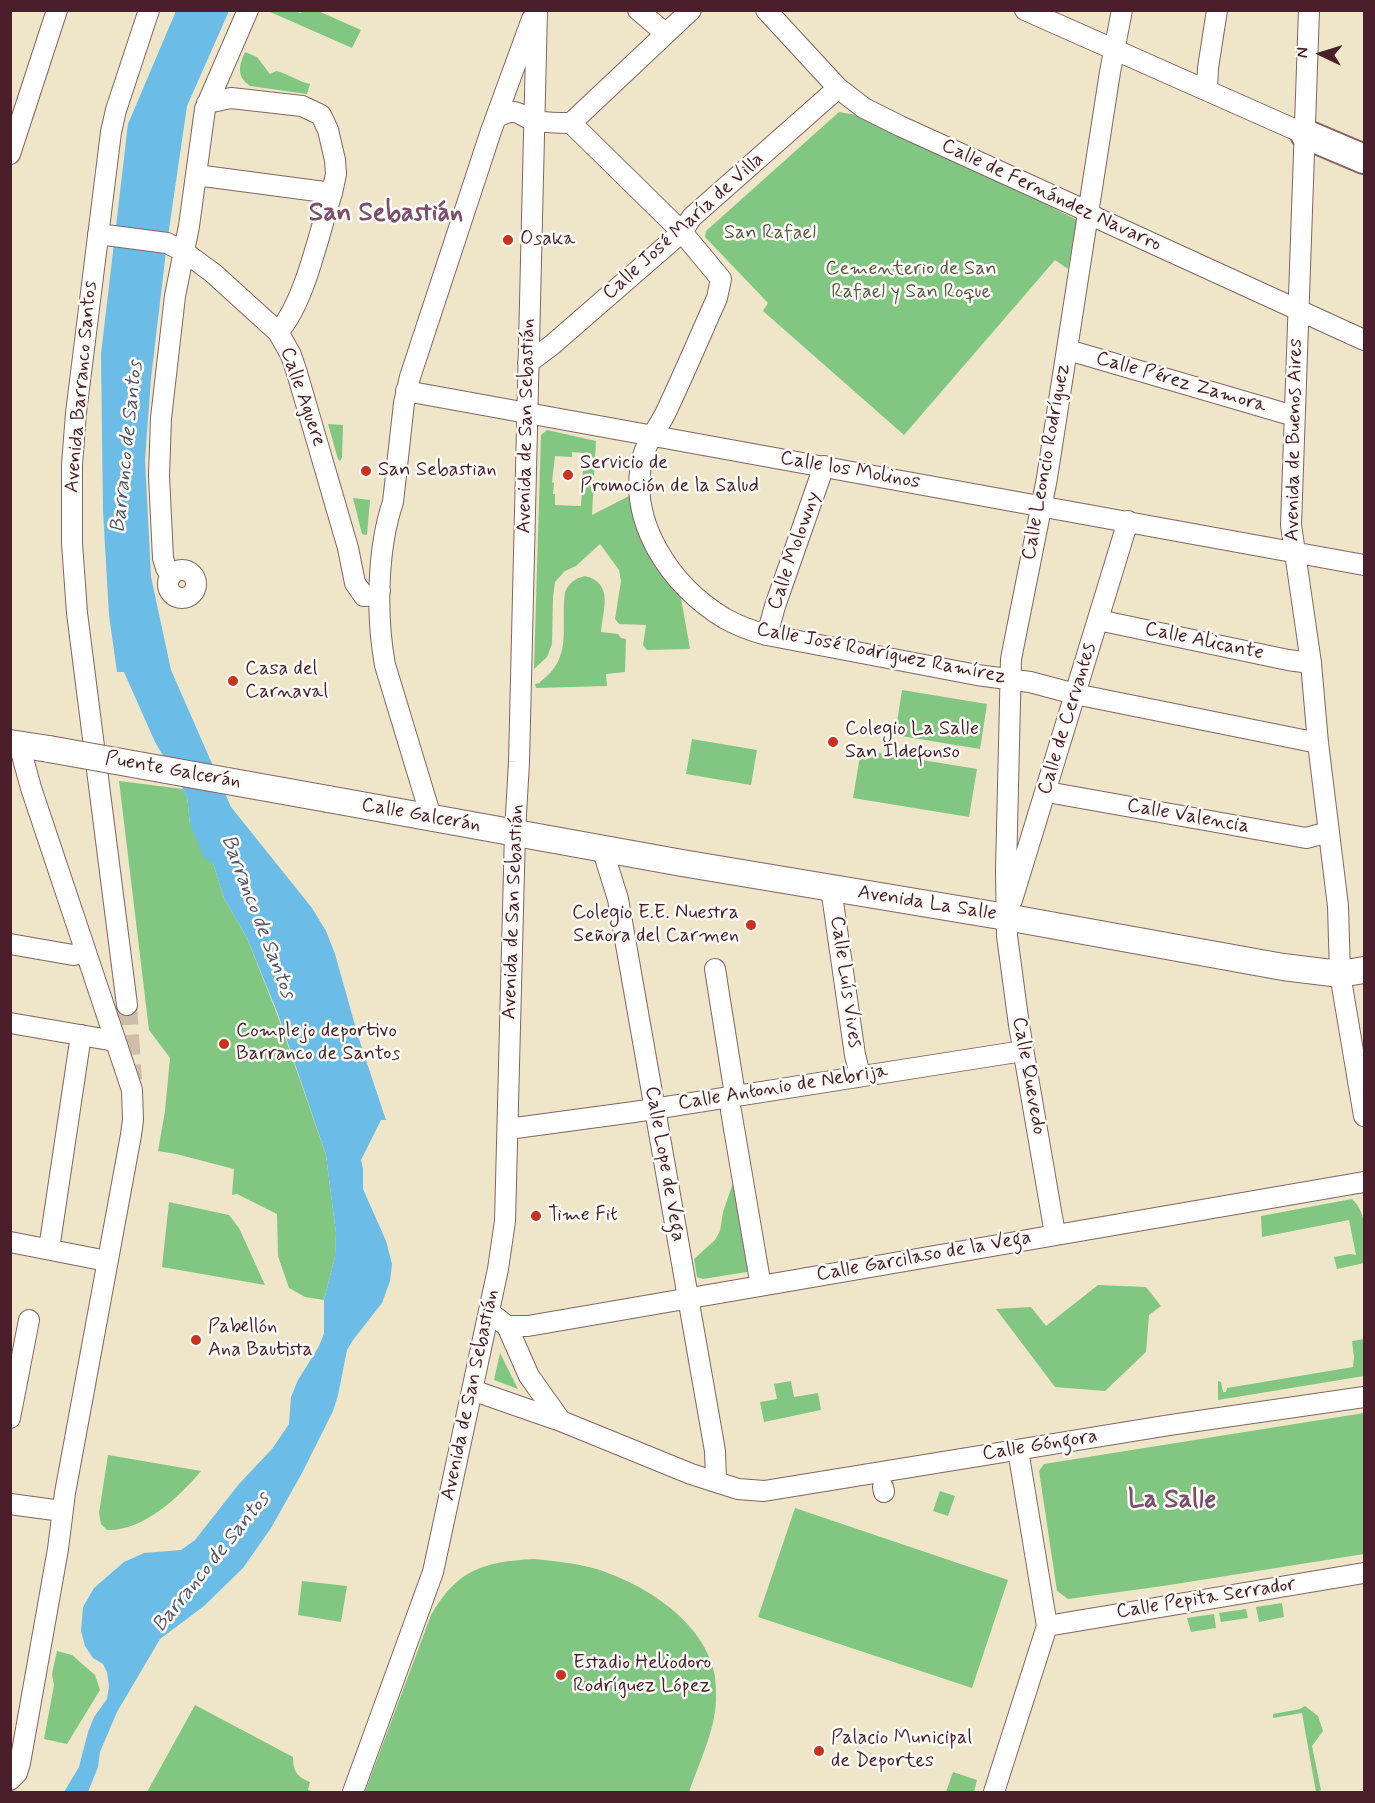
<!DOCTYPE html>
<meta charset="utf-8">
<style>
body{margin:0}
#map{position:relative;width:1375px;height:1803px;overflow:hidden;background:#efe5c8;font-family:Mynerve,sans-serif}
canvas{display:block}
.frame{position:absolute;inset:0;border:12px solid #4a1f2b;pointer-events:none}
.north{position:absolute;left:1291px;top:24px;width:60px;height:60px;-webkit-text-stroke:4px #fdfcf7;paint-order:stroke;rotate:274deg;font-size:16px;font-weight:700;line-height:24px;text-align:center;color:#4a1f2b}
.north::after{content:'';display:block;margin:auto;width:21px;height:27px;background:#4a1f2b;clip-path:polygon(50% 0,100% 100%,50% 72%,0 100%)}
</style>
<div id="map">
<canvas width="1375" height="1803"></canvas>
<div class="frame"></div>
<div class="north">N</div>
</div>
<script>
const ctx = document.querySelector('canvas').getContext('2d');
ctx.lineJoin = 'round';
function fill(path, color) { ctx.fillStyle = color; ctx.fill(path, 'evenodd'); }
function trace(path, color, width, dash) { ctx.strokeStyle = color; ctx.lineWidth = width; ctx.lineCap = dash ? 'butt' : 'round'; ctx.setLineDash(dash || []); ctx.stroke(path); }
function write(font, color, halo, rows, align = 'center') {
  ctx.font = font + ' Mynerve,sans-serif'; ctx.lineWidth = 5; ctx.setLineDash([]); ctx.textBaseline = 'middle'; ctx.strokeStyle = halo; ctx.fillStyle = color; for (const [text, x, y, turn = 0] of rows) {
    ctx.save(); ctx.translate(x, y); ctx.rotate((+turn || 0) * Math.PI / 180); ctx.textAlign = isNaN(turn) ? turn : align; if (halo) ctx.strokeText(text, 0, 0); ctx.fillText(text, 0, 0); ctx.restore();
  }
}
fill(new Path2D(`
 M 268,11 L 294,11 L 301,13 L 302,11 L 318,11 L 361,30 L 352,48 Z
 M 245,52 L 257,57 L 270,74 L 276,71 C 289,74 297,81 310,84 L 307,94 L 250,86 C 236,76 239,66 245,52 Z
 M 839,112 L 874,118 L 1077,220 L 1068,269 L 1055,260 L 904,435 L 763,311 L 768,303 L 705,237 L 706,231 Z
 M 328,424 L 343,425 L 342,458 L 340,461 L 338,459 Z
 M 547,430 L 596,441 L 592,515 L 629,496 L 635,525 L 647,553 L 681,598 L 690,649 L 647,650 L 643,645 L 646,625 L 619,624 L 615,619 L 621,581 L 619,570 L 600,544 L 576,566 L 565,571 L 555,582 L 553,597 L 552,644 L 547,657 L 534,669 L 541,435 ZM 572,452 L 584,453 L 581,506 L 555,505 L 555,494 L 553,494 L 554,483 L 552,482 L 555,456 L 572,457 Z
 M 353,498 L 370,500 L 367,535 L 362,534 Z
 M 585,576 C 614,583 603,610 601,632 L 618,634 L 621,638 L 626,639 L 625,672 L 606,674 L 607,686 L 536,688 L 535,684 L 540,683 L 540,682 C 574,657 560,628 565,592 C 570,582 574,579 585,576 Z
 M 902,690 L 987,704 L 980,749 L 895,735 Z
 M 692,739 L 757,750 L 751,785 L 686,774 Z
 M 861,750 L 977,769 L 969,817 L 853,798 Z
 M 119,781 L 183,789 L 187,796 L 190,824 L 213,863 L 224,898 L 247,938 L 277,1014 L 326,1155 L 336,1233 L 335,1257 L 324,1300 L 305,1297 L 289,1288 L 278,1256 L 277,1214 L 237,1194 L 232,1195 L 234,1169 L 176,1154 L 158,1151 L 165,1111 L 170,1058 L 149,1030 Z
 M 734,1180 L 753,1271 L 703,1279 L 697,1277 L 694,1259 L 715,1240 L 720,1231 L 723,1212 Z
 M 1352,1199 C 1369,1214 1365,1242 1364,1263 L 1337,1269 L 1334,1257 L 1350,1254 L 1356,1255 L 1349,1220 L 1262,1237 L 1261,1216 Z
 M 169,1202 L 229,1215 L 239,1228 L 265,1285 L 162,1267 Z
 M 1098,1285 L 1146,1287 L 1161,1306 L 1149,1315 L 1146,1352 L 1105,1391 L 1055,1387 L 996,1309 L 1031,1307 L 1046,1326 Z
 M 1364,1339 L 1364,1376 L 1218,1400 L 1218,1381 L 1221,1382 L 1223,1392 L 1226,1392 L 1227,1388 L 1353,1367 L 1354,1357 L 1352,1341 Z
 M 500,1353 L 518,1389 L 494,1380 Z
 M 791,1381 L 794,1397 L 818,1393 L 821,1410 L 764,1422 L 760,1402 L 777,1399 L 774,1384 Z
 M 1364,1413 L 1364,1554 L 1163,1586 L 1068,1599 L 1057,1591 L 1039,1471 L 1044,1464 Z
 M 108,1455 L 201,1471 C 179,1497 144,1531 107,1530 L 101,1524 L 99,1513 Z
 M 940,1491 L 955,1496 L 948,1516 L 933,1511 Z
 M 795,1508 L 1008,1580 L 972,1688 L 758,1617 Z
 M 534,1559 C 554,1561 574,1563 593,1568 C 640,1582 699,1617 713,1668 C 716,1678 716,1689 716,1700 C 715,1731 699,1763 689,1792 L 365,1792 L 431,1615 C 458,1569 483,1562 534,1559 Z
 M 302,1581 L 347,1586 L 341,1622 L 298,1615 Z
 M 1282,1603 L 1284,1617 L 1259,1622 L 1256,1607 Z
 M 1246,1609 L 1248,1618 L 1221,1622 L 1219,1613 Z
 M 1214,1614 L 1216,1628 L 1191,1632 L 1187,1618 Z
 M 57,1651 L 72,1655 L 95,1675 L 100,1690 L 67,1744 L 44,1739 L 54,1685 L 52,1674 Z
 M 195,1705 L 293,1757 C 293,1771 297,1777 310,1782 L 308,1790 L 315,1792 L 147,1792 Z
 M 1305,1706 L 1318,1716 L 1323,1731 L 1312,1746 L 1321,1790 L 1316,1792 L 1302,1713 L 1273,1718 L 1273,1714 L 1300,1709 Z
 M 953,1772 L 977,1780 L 974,1792 L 946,1792 Z`), '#81c782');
fill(new Path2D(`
 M 176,11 L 229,11 L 187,106 L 167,243 L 151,378 L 145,460 L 151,577 L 171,670 L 231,807 L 312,908 L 326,931 L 335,954 L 358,1036 L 386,1120 L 381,1120 L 361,1160 L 363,1169 L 363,1189 L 386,1241 L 392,1264 L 390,1281 L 382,1303 L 353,1340 L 347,1350 L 338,1395 L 333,1411 L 302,1473 L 271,1528 L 243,1568 L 204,1606 L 160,1639 L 117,1712 L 100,1752 L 98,1767 L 88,1792 L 64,1792 L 79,1767 L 88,1732 L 94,1717 L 107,1699 L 109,1686 L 107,1672 L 103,1664 L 93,1658 L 85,1646 L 81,1631 L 83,1607 L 94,1588 L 124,1562 L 144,1553 L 181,1550 L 195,1540 L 239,1484 L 272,1449 L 289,1424 L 291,1397 L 298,1380 L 318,1348 L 324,1334 L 324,1300 L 335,1257 L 336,1233 L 326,1155 L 278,1014 L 247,938 L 224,898 L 213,863 L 204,858 L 190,824 L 187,796 L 155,742 L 124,672 L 117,672 L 109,615 L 103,511 L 101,354 L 128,124 Z`), '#6bbce6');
trace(new Path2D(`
 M 127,1005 L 132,1080`), '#cebda9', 20, [20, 10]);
const minor = new Path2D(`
 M 638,10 L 665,33
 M 766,10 L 838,88 L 864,108 L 900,126 L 1080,208 L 1097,218 L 1364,340
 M 1025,10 L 1305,134 L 1315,142
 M 1309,10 L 1291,525 L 1311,663 L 1318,743 L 1338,906 L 1340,974 L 1364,1116
 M 1207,90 L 1208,68 L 1217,10
 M 207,103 L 231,98 L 302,106 L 321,115 L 328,130 L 335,160 L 336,174 L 332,193 C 319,232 305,303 278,332
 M 497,117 C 520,105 519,118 537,121 C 548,123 560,123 571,123 L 691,10
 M 571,123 L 682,232 L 721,279 L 717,298 C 700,336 684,374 666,412 C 659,427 647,440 643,456 C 626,521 671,586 724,618 C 738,626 752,631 767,635 L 977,675 L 1030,682 L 1075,694 L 1318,743
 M 10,154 L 57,10
 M 196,175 L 332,193
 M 98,234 L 167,243 L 183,251 L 213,273 L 278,332 L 291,355 L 297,373 L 348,548 L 355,583 L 364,596 L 374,595 L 380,590
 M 1068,350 L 1294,416
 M 528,363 L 552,345 L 682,232 L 692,217 L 838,88
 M 406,391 L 1364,565
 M168 584a14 14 0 1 1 28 0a14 14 0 1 1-28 0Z
 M 171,576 L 166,568 L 163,558 L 159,476 L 161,418 L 175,296 L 189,226 L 205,109 L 248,10
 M 1098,620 L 1288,660 L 1311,663
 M 767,635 L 775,606 L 824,466
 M 1047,792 L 1306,838 L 1329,832
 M 431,817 L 385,665 C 376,616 377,549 393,502 L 404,403 L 410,377 L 491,131 L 532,19
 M 602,848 L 618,899 L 715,1451 L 716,1482
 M 831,888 L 855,1055 L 860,1075
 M 1012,900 L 1128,521
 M 10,944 L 73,955 L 85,952
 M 715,969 L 735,1095
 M 127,1005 L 77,613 L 72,543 L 72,465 L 76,413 L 111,132 L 116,110 L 149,10
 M 10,1023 L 115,1041
 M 731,1111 L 759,1275
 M 508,1129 L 634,1112 L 1023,1051
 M 1055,1234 L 1019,1025 L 1007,936 L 1006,871 L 1011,659 L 1047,478 L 1110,72 L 1122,10
 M 10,1242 L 107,1261
 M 49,1249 L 81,1035
 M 489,1312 L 507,1326 L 528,1326 L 1364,1182
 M 507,1326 L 529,1376 L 561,1421
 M 472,1390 L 561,1421 L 691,1474 L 738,1489 L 764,1491 L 1170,1425 L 1364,1397
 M 10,1418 L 29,1320
 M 883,1487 L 884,1492
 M 10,1504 L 62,1511
 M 1047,1626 L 1364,1573
 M 10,1780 L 17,1773 L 20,1763 L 58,1549 L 65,1493 L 131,1135 L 133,1120 L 132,1090 L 31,788 L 19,744
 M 353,1792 L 433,1572 L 498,1269 L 505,1221 L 515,832 L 519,762 L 537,10
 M 994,1792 L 1047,1626 L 1018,1450`);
const major = new Path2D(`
 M 10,743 L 49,749
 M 328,799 L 682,863 L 1006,917 L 1283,967 L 1340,974 L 1364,970`);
const highway = new Path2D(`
 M 1305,134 L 1364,159`);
trace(minor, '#846462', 22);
trace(major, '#846462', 28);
trace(highway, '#846462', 32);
trace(minor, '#fff', 20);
trace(major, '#fff', 26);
trace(highway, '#fff', 28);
const majorBridge = new Path2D(`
 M 49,749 L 328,799`);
trace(majorBridge, '#846462', 28, []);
trace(majorBridge, '#fff', 26);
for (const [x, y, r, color] of [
 [508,240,6,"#c8321e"],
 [366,471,6,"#c8321e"],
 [568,475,6,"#c8321e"],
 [233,681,6,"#c8321e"],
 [833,742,6,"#c8321e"],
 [751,925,6,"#c8321e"],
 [224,1044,6,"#c8321e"],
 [536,1216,6,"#c8321e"],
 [196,1340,6,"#c8321e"],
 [561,1675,6,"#c8321e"],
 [819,1751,6,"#c8321e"]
]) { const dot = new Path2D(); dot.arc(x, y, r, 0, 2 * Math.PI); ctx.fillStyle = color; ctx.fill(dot); trace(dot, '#fdfcf7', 2); }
write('20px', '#4a1f2b', '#fdfcf7', [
 ["Calle de Fernández Navarro",1051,196,25],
 ["Calle José María de Villa",684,227,-42],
 ["Calle Pérez Zamora",1181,383,16],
 ["Avenida Barranco Santos",82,387,-85],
 ["Calle Aguere",302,397,71],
 ["Avenida de San Sebastián",527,426,-89],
 ["Avenida de Buenos Aires",1295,440,-89],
 ["Calle Leoncio Rodríguez",1047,462,-80],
 ["Calle los Molinos",850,471,10],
 ["Calle Molowny",795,551,-71],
 ["Calle Alicante",1204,642,12],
 ["Calle José Rodríguez Ramírez",881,654,11],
 ["Calle de Cervantes",1068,719,-73],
 ["Puente Galcerán",173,771,10],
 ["Calle Galcerán",421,816,10],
 ["Calle Valencia",1188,817,10],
 ["Avenida La Salle",927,904,9],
 ["Avenida de San Sebastián",514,912,-88],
 ["Calle Luís Vives",845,982,82],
 ["Calle Quevedo",1028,1076,80],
 ["Calle Antonio de Nebrija",783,1088,-9],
 ["Calle Lope de Vega",664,1164,80],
 ["Calle Garcilaso de la Vega",924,1257,-10],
 ["Avenida de San Sebastián",471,1395,-78],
 ["Calle Góngora",1040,1446,-9],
 ["Calle Pepita Serrador",1206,1599,-9]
]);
write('20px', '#5d5a49', '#fdfcf7', [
 ["San Rafael",770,234],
 ["Cementerio de San",911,270],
 ["Rafael y San Roque",911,293]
]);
write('20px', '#4a1f2b', '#fdfcf7', [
 ["Osaka",520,240],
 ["Servicio de",580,464],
 ["Promoción de la Salud",580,487],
 ["San Sebastian",378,471],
 ["Casa del",245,670],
 ["Carnaval",245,693],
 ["Colegio La Salle",845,730],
 ["San Ildefonso",845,753],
 ["Colegio E.E. Nuestra",739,914,"right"],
 ["Señora del Carmen",739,937,"right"],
 ["Complejo deportivo",236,1032],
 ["Barranco de Santos",236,1055],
 ["Time Fit",548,1216],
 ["Pabellón",208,1328],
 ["Ana Bautista",208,1351],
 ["Estadio Heliodoro",573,1664],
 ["Rodríguez López",573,1687],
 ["Palacio Municipal",831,1739],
 ["de Deportes",831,1762]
], 'left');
write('italic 21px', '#56566c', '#fdfcf7', [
 ["Barranco de Santos",128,447,-84],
 ["Barranco de Santos",257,917,69],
 ["Barranco de Santos",212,1563,-51]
]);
write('bold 26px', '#7b4e6b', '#fdfcf7', [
 ["San Sebastián",386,215],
 ["La Salle",1172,1502]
]);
</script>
